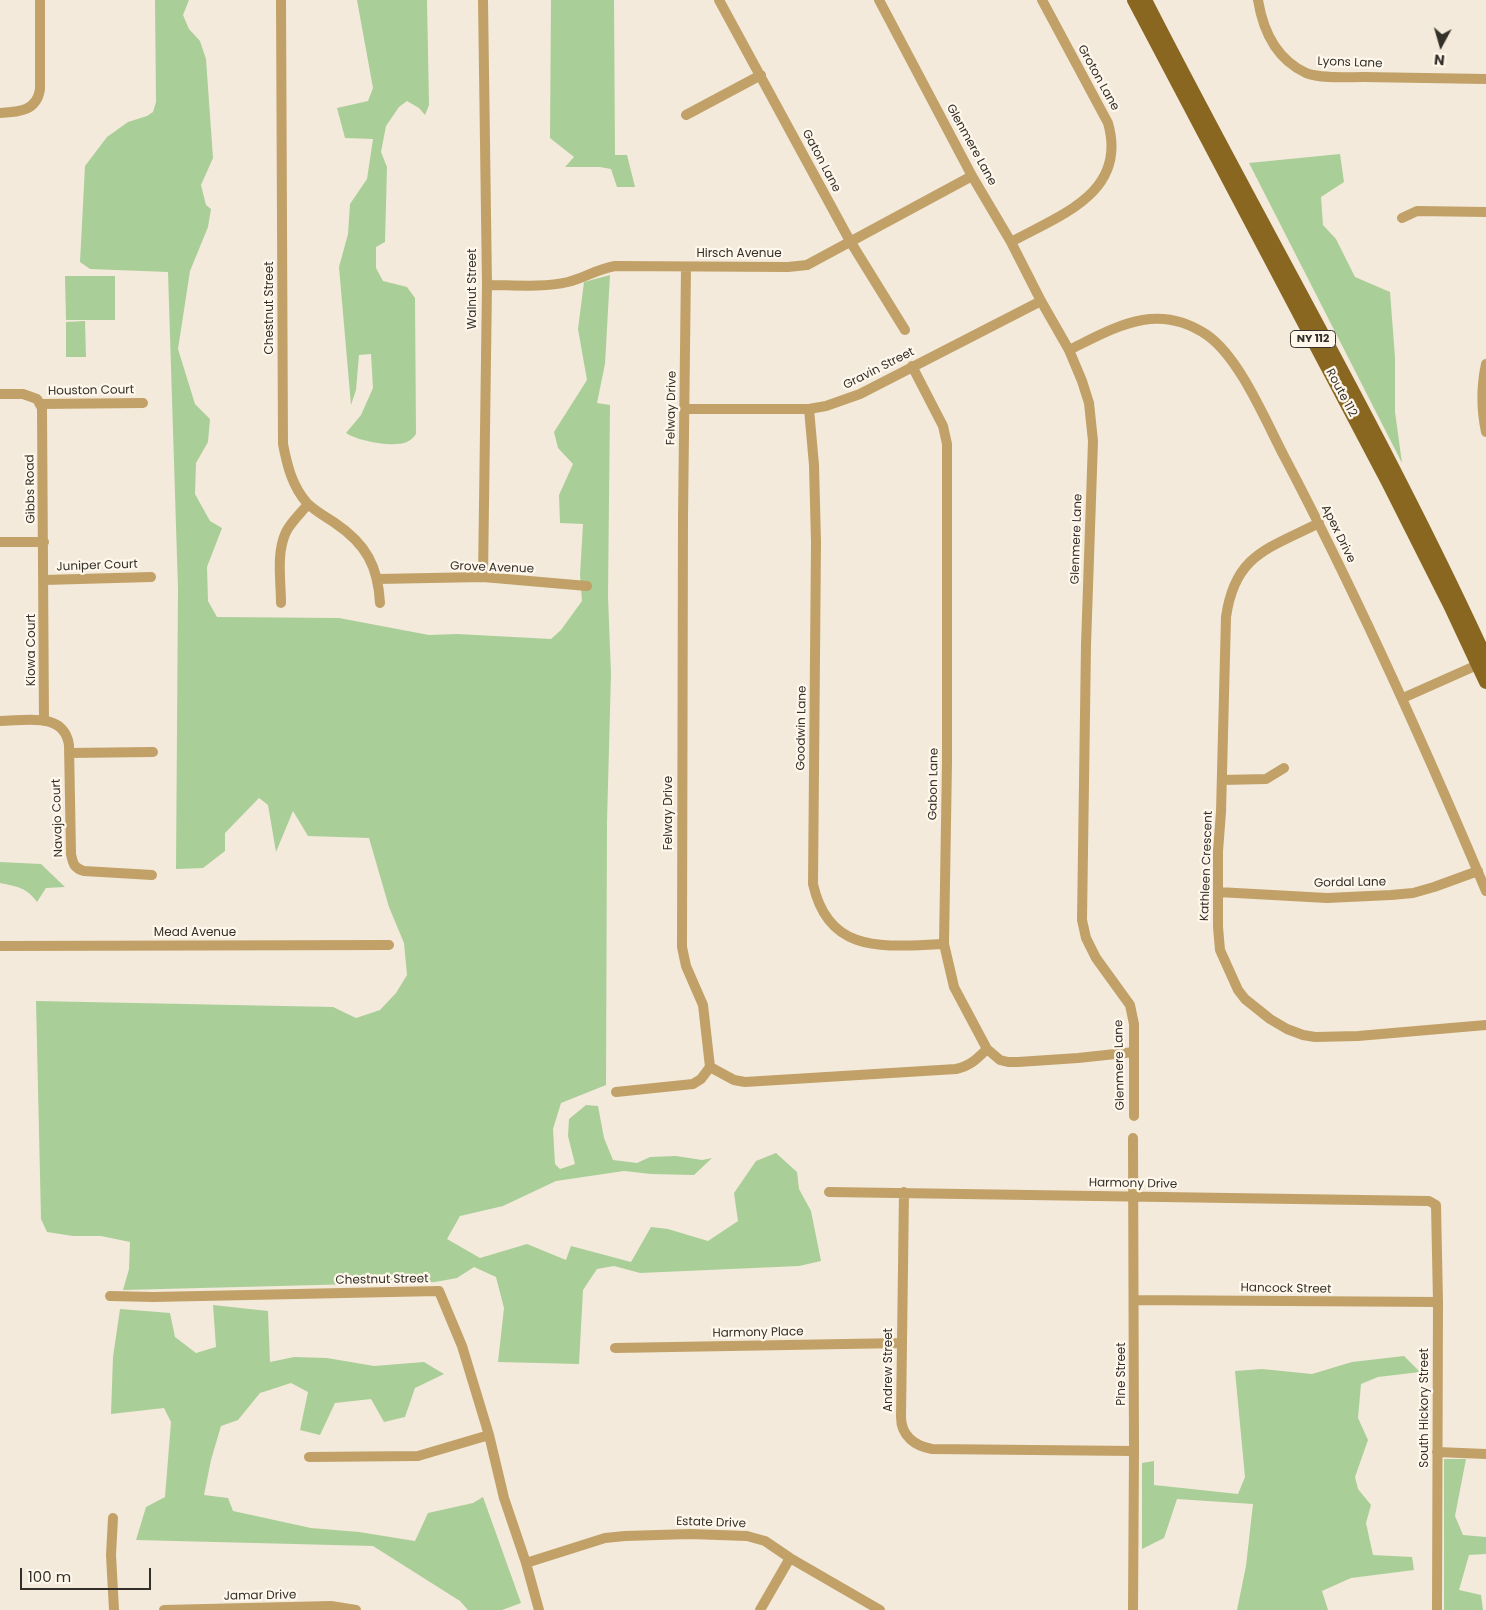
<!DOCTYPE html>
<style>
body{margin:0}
#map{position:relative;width:1486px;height:1610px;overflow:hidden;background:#f3eadb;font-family:Poppins,sans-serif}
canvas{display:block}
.north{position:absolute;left:1416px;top:20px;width:50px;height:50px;-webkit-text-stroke:4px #fff7eb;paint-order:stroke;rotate:186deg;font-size:14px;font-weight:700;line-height:20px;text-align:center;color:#33302a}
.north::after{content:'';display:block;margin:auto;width:18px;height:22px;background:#33302a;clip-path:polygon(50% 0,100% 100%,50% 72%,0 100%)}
.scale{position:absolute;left:20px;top:1568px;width:131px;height:22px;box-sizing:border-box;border:2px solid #33302a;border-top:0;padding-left:6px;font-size:15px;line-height:18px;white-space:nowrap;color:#33302a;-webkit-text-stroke:4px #fff7eb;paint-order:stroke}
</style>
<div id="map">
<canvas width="1486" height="1610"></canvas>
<div class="north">N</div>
<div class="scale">100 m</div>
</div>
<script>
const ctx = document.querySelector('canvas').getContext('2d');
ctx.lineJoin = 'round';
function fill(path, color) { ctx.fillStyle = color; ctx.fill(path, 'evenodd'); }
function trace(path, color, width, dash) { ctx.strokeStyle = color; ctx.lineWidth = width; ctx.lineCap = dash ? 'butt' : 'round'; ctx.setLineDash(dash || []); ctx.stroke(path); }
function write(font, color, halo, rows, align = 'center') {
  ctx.font = font + ' Poppins,sans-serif'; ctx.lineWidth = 4.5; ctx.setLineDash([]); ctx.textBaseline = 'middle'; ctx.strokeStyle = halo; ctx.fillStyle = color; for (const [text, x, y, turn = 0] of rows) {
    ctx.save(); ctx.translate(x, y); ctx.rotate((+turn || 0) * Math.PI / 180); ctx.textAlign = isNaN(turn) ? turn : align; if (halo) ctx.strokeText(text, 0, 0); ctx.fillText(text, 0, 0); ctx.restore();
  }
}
fill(new Path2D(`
 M 155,0 L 189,0 L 183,15 L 189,29 L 200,41 L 206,59 L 213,158 L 201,185 L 206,205 L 211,209 L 208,227 L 190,271 L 178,349 L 195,404 L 210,419 L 208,442 L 196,463 L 195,494 L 210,521 L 222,528 L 207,567 L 208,601 L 217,617 L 339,618 L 429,635 L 457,634 L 551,639 L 561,630 L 582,601 L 580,575 L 583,524 L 560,523 L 559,495 L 573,464 L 558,448 L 554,432 L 587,380 L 578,329 L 584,282 L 610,275 L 605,364 L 597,403 L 610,405 L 608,596 L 611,674 L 607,822 L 606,1085 L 561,1103 L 553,1129 L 555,1164 L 560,1169 L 575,1164 L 568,1136 L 569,1119 L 586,1105 L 598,1106 L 604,1138 L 613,1160 L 637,1163 L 650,1157 L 676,1156 L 702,1160 L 712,1158 L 694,1175 L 651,1174 L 624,1171 L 556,1181 L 503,1206 L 460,1216 L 447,1239 L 480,1258 L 527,1244 L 566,1260 L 571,1246 L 631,1262 L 651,1227 L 668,1229 L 708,1241 L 738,1221 L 734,1193 L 756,1161 L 776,1153 L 797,1172 L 799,1189 L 811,1211 L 821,1261 L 799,1266 L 640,1273 L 614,1266 L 597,1269 L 583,1290 L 579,1364 L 498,1362 L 504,1308 L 496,1277 L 474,1267 L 457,1278 L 435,1282 L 123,1290 L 129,1269 L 130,1242 L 101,1236 L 73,1236 L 47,1232 L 41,1219 L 36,1001 L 333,1007 L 356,1018 L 380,1010 L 396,993 L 407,975 L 404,943 L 389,907 L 369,838 L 308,836 L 293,811 L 276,852 L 268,805 L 259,798 L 225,833 L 225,851 L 203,868 L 176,869 L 178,589 L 168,272 L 90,269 L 80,262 L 85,166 L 107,137 L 128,122 L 147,116 L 153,112 L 156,102 Z
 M 357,0 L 427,0 L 429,105 L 425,115 L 419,108 L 407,101 L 399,107 L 386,126 L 381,152 L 387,167 L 385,242 L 376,247 L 376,268 L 383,281 L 407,287 L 415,298 L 416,434 C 414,437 411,440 407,442 C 393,448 358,441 346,433 L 361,415 L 373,388 L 371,354 L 359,355 L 356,390 L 351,405 L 339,267 L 348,234 L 350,204 L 367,179 L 373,139 L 345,138 L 337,108 L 368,101 L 373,88 Z
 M 551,0 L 614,0 L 615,155 L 627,155 L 635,187 L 617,187 L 611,169 L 600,167 L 565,167 L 574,157 L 550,138 Z
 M 1340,154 L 1344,182 L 1321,197 L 1323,225 L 1336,239 L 1355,277 L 1390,292 L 1395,357 L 1395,412 L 1402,463 L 1249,163 Z
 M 65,276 L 115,276 L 115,320 L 66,320 Z
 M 85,321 L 86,357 L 66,357 L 66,322 Z
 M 0,862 L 41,864 L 65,887 L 46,888 L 37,902 C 26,887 18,887 0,883 Z
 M 213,1305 L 268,1311 L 270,1362 L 294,1357 L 327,1358 L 374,1366 L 424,1362 L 444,1374 L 415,1388 L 405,1417 L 384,1422 L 371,1399 L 335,1403 L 320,1435 L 300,1430 L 308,1392 L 291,1383 L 260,1393 L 238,1420 L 221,1426 L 211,1460 L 204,1495 L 228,1498 L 233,1511 L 311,1528 L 359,1532 L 415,1541 L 428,1513 L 473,1503 L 483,1497 L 521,1603 L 502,1610 L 468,1610 L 460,1601 L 373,1546 L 136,1540 L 146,1507 L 165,1497 L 171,1422 L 164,1408 L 111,1414 L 113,1357 L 120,1309 L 170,1313 L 175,1337 L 196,1353 L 216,1347 Z
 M 1404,1356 L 1420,1372 L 1378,1377 L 1361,1384 L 1358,1418 L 1368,1440 L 1355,1477 L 1358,1489 L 1371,1505 L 1366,1523 L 1373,1555 L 1412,1557 L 1414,1570 L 1351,1578 L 1322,1591 L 1328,1610 L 1237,1610 L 1246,1566 L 1253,1504 L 1177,1499 L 1164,1538 L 1142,1549 L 1142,1463 L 1154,1461 L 1154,1485 L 1238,1494 L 1245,1477 L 1235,1371 L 1262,1369 L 1312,1374 L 1352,1362 Z
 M 1444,1459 L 1466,1459 L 1455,1516 L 1463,1535 L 1486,1537 L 1486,1554 L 1469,1555 L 1459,1590 L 1481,1595 L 1483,1610 L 1444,1610 Z`), '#aace98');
trace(new Path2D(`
 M 281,0 L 283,444 C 287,465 292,486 307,503 C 315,511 326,517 335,523 C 366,544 378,566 380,603
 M 483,0 L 487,285 L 483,577
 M 719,0 L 850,241 L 905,330
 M 879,0 L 972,176 L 1011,242 L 1041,301 L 1069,350 L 1082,381 L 1089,403 L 1093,441 L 1086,645 L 1082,920 L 1086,938 L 1096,958 L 1130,1005 L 1134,1024 L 1134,1116
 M 1258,0 C 1263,31 1276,59 1306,73 C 1321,79 1347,77 1363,77 C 1404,78 1445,78 1486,79
 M 0,113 C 19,112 37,111 40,89 L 40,0
 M 686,115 L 761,75
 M 1402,218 L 1417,211 L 1486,212
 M 1011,242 C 1060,215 1128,193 1108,123 L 1042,0
 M 686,267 L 683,517 L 682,947 L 686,966 L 703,1005 L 710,1067 L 734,1080 L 745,1082 L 956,1069 C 970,1066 977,1059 987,1049
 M 487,285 C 513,285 542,288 568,282 C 584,278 597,269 615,266 L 788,267 L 807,265 L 972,176
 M 1069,350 C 1116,327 1157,301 1207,335 C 1240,358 1266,422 1285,458 C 1359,599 1424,744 1486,891
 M 1486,364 C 1481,387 1481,408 1486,432
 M 912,366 L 943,426 L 947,444 L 947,762 L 944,944 L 954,987 L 987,1049 L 1000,1060 L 1008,1062 L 1018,1062 L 1078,1058 L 1134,1052
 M 0,394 L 23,394 L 37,399 L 42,408 L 44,721
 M 40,404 L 143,403
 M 685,409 L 809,409 L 826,406 L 860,394 L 1041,301
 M 809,409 L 814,465 L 816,542 L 813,884 C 829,956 886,946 944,944
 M 1319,523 C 1268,549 1235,554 1226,617 L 1221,812 L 1218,851 L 1218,927 L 1220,950 L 1238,990 L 1245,999 L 1270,1019 L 1287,1029 L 1303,1035 L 1315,1037 L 1358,1036 L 1486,1025
 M 0,542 L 44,542
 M 378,579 L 483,577 L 587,586
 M 44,580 L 151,577
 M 281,603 C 281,581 276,553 286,532 C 291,522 301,513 308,504
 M 1403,698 L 1484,662
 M 0,721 C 25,721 64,711 69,745 L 71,854 C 73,864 74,868 84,871 L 152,875
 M 69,753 L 153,752
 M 1222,780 L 1266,779 L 1284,768
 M 1218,892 L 1327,898 L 1391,895 L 1413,893 L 1434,887 L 1478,871
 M 0,946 L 389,945
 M 616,1092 L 693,1084 L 701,1079 L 710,1067
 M 1133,1138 L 1134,1451 L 1133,1610
 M 829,1192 L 1429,1201 L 1436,1205 L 1438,1302 L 1437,1610
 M 904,1192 L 901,1417 C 901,1436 915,1446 932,1449 L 1134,1451
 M 110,1296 L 153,1297 L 439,1291 L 462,1346 L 489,1435 L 504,1498 L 526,1563 L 539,1610
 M 1134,1300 L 1438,1302
 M 615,1348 L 902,1343
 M 1437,1452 L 1486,1454
 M 309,1457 L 418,1456 L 489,1435
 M 113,1518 L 111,1555 L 114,1610
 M 526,1563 L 605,1538 L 625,1536 L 690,1534 L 747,1536 L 765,1541 L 790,1558 L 880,1610
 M 164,1610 L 331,1606 L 356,1610
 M 760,1610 L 790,1558`), '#c1a167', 10);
trace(new Path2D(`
 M 1134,0 L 1388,482 L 1450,605 L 1486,682
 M 1145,0 C 1257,220 1383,434 1486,659`), '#896720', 14);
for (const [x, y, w] of [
 [1313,339,45]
]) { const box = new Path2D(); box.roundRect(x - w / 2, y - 8.5, w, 17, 4); ctx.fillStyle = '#fff7eb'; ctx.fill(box); trace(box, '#33302a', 1); }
write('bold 11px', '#33302a', null, [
 ["NY 112",1313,339]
]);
write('12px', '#33302a', '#fff7eb', [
 ["Lyons Lane",1350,63,2],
 ["Groton Lane",1098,78,61],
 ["Glenmere Lane",971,145,61],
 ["Gaton Lane",821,161,62],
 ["Hirsch Avenue",739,254],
 ["Walnut Street",473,289,-90],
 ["Chestnut Street",270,308,-90],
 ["Gravin Street",879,369,-27],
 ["Houston Court",91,391,-1],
 ["Route 112",1341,393,62],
 ["Felway Drive",672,408,-89],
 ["Gibbs Road",31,489,-91],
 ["Apex Drive",1338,534,64],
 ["Glenmere Lane",1077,539,-88],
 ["Juniper Court",97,566,-2],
 ["Grove Avenue",492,568,2],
 ["Kiowa Court",32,650,-90],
 ["Goodwin Lane",802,728,-89],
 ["Gabon Lane",934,784,-89],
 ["Felway Drive",669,813,-90],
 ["Navajo Court",58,818,-92],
 ["Kathleen Crescent",1207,866,-88],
 ["Gordal Lane",1350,883,-1],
 ["Mead Avenue",195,933],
 ["Glenmere Lane",1120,1065,-91],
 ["Harmony Drive",1133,1184,1],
 ["Chestnut Street",382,1280,-1],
 ["Hancock Street",1286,1289,1],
 ["Harmony Place",758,1333,-1],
 ["Andrew Street",889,1370,-90],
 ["Pine Street",1122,1374,-90],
 ["South Hickory Street",1425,1408,-90],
 ["Estate Drive",711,1523,2],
 ["Jamar Drive",260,1596,-1]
]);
</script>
